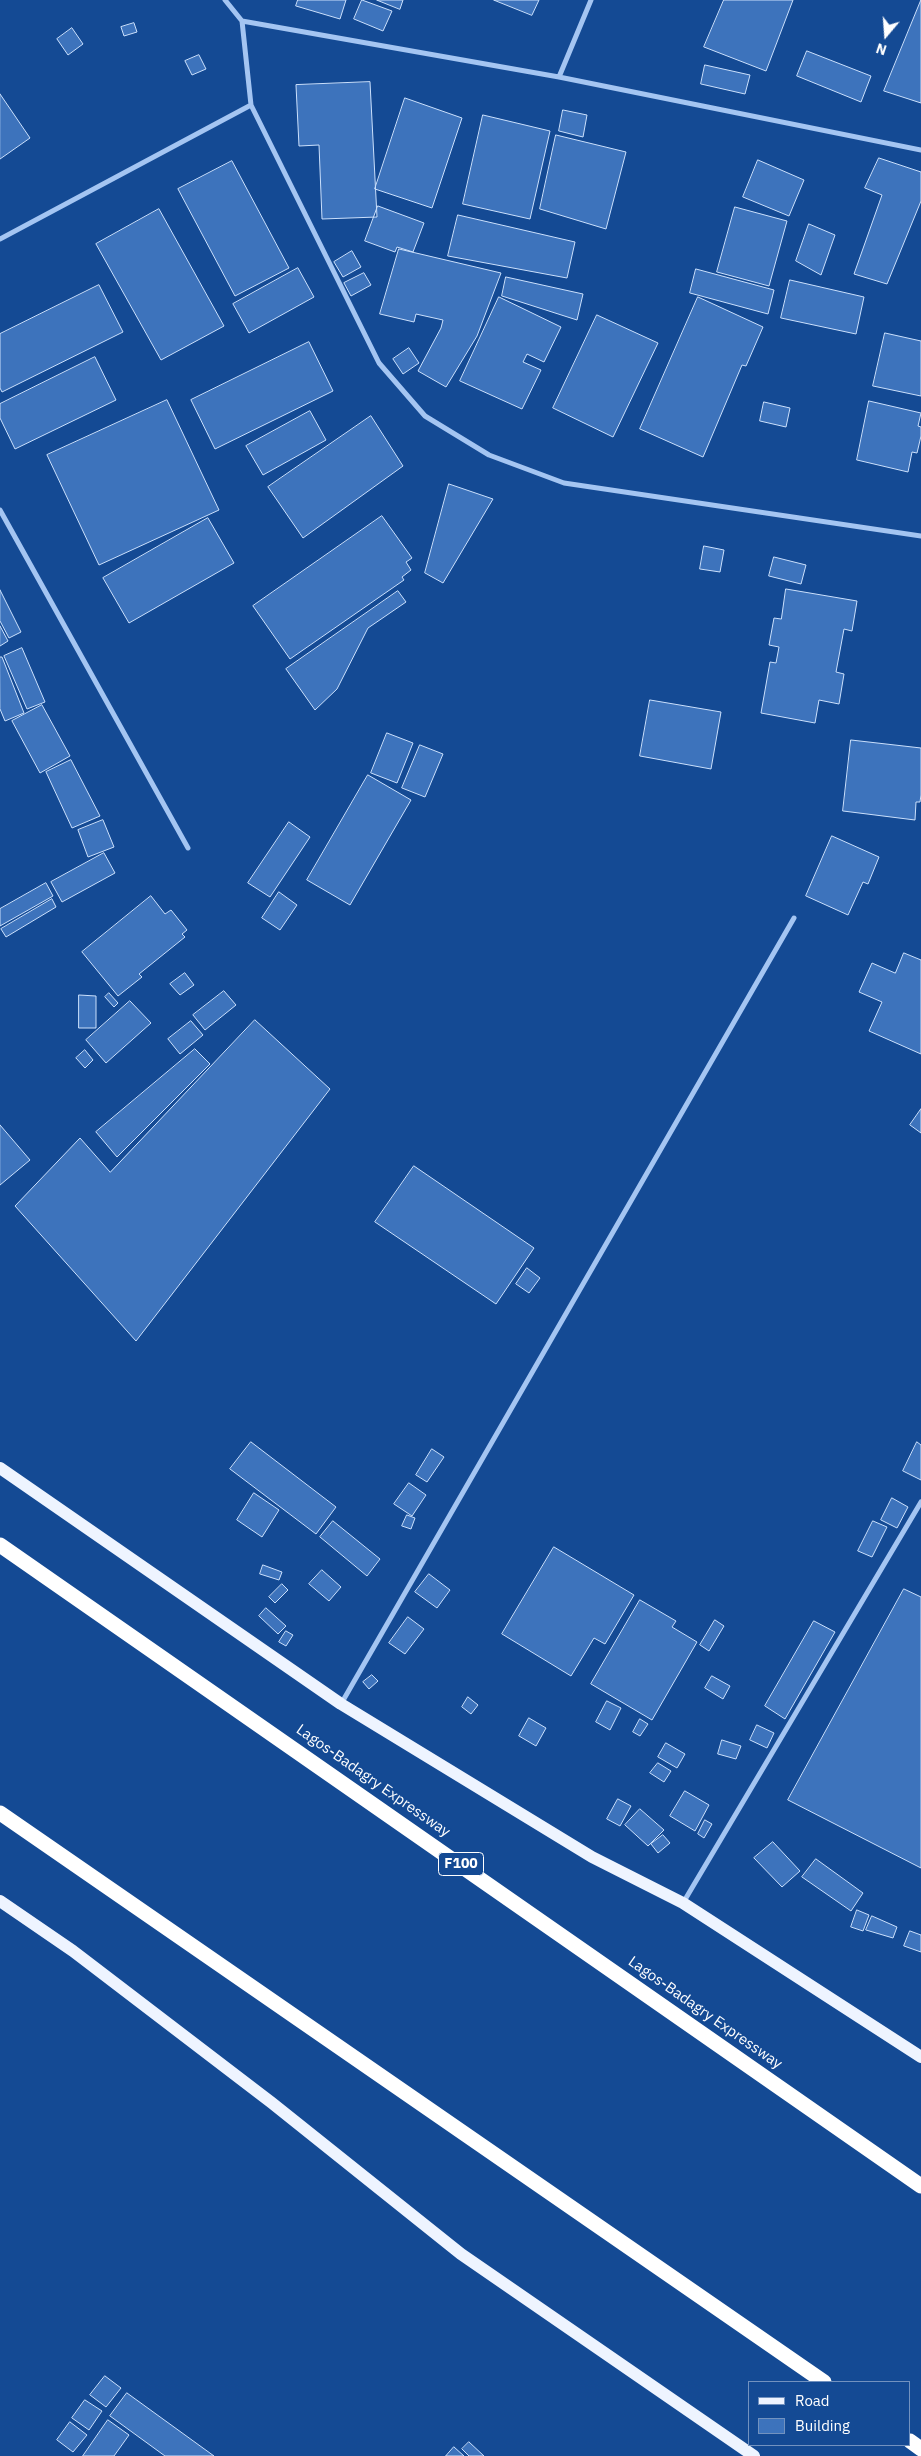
<!DOCTYPE html>
<style>
body{margin:0}
#map{position:relative;width:921px;height:2456px;overflow:hidden;background:#144a94;font-family:"IBM Plex Sans",sans-serif}
canvas{display:block}
.legend{position:absolute;left:748px;top:2381px;width:162px;height:65px;box-sizing:border-box;background:#144a94;border:1px solid #7292bf;margin:0;padding:6px 9px;list-style:none;font-size:15px;color:#fff}
.legend li{display:flex;align-items:center;gap:10px;height:25px}
.legend b{width:25px;border:1px solid #7292bf}
.north{position:absolute;left:861px;top:10px;width:50px;height:50px;-webkit-text-stroke:4px #144a94;paint-order:stroke;rotate:198deg;font-size:14px;font-weight:700;line-height:20px;text-align:center;color:#fff}
.north::after{content:'';display:block;margin:auto;width:18px;height:22px;background:#fff;clip-path:polygon(50% 0,100% 100%,50% 72%,0 100%)}
</style>
<div id="map">
<canvas width="921" height="2456"></canvas>
<ul class="legend">
<li><b style="height:6px;background:#eef4ff"></b>Road</li>
<li><b style="height:14px;background:#3d73bc"></b>Building</li>
</ul>
<div class="north">N</div>
</div>
<script>
const ctx = document.querySelector('canvas').getContext('2d');
ctx.lineJoin = 'round';
function fill(path, color) { ctx.fillStyle = color; ctx.fill(path, 'evenodd'); }
function trace(path, color, width, dash) { ctx.strokeStyle = color; ctx.lineWidth = width; ctx.lineCap = dash ? 'butt' : 'round'; ctx.setLineDash(dash || []); ctx.stroke(path); }
function write(font, color, halo, rows, align = 'center') {
  ctx.font = font + ' "IBM Plex Sans",sans-serif'; ctx.lineWidth = 4; ctx.setLineDash([]); ctx.textBaseline = 'middle'; ctx.strokeStyle = halo; ctx.fillStyle = color; for (const [text, x, y, turn = 0] of rows) {
    ctx.save(); ctx.translate(x, y); ctx.rotate((+turn || 0) * Math.PI / 180); ctx.textAlign = isNaN(turn) ? turn : align; if (halo) ctx.strokeText(text, 0, 0); ctx.fillText(text, 0, 0); ctx.restore();
  }
}
const building = new Path2D(`
 M 298,0 L 346,0 L 340,19 L 296,6 Z
 M 362,0 L 392,11 L 383,31 L 354,19 Z
 M 377,0 L 403,0 L 400,9 Z
 M 494,0 L 539,0 L 532,15 Z
 M 724,0 L 793,0 L 766,71 L 704,47 Z
 M 921,0 L 921,103 L 884,91 Z
 M 134,23 L 137,32 L 124,36 L 121,27 Z
 M 72,28 L 83,44 L 68,55 L 57,39 Z
 M 807,51 L 871,76 L 861,102 L 797,76 Z
 M 199,55 L 206,69 L 192,75 L 185,61 Z
 M 705,65 L 750,75 L 745,94 L 701,84 Z
 M 370,82 L 377,217 L 322,219 L 319,145 L 299,146 L 296,85 Z
 M 0,94 L 30,138 L 0,159 Z
 M 405,98 L 462,118 L 432,208 L 375,189 Z
 M 563,110 L 587,115 L 583,137 L 559,131 Z
 M 483,115 L 550,131 L 530,219 L 463,204 Z
 M 556,135 L 626,152 L 606,229 L 540,209 Z
 M 879,158 L 921,172 L 921,201 L 887,284 L 854,274 L 882,195 L 865,188 Z
 M 758,160 L 804,180 L 789,216 L 743,197 Z
 M 232,161 L 289,268 L 235,296 L 178,189 Z
 M 378,206 L 424,223 L 413,252 L 397,247 L 395,252 L 365,241 Z
 M 735,207 L 787,221 L 769,286 L 717,272 Z
 M 159,209 L 224,326 L 161,360 L 96,244 Z
 M 458,215 L 575,242 L 567,278 L 448,256 Z
 M 809,224 L 835,235 L 821,275 L 796,261 Z
 M 399,249 L 501,273 L 477,336 L 446,387 L 418,371 L 441,328 L 443,320 L 416,314 L 414,322 L 380,314 Z
 M 352,251 L 361,267 L 343,277 L 334,262 Z
 M 298,268 L 314,297 L 249,333 L 233,304 Z
 M 696,269 L 774,290 L 768,314 L 690,293 Z
 M 364,273 L 371,285 L 351,296 L 344,283 Z
 M 506,277 L 583,294 L 577,320 L 502,296 Z
 M 790,280 L 864,297 L 856,334 L 781,318 Z
 M 99,285 L 123,332 L 2,392 L 0,388 L 0,334 Z
 M 499,297 L 561,327 L 544,362 L 527,354 L 523,362 L 541,370 L 522,409 L 460,381 Z
 M 698,297 L 763,327 L 746,366 L 742,365 L 703,457 L 640,429 Z
 M 597,315 L 658,343 L 613,437 L 553,408 Z
 M 885,333 L 921,341 L 921,396 L 873,386 Z
 M 309,342 L 333,391 L 215,449 L 191,400 Z
 M 409,348 L 419,363 L 403,374 L 393,359 Z
 M 95,357 L 116,400 L 15,449 L 0,418 L 0,404 Z
 M 167,400 L 219,510 L 99,565 L 47,455 Z
 M 869,401 L 921,413 L 918,426 L 921,427 L 921,436 L 917,453 L 912,452 L 908,472 L 857,460 Z
 M 764,402 L 790,408 L 786,427 L 760,421 Z
 M 310,411 L 326,440 L 263,475 L 246,446 Z
 M 371,416 L 403,466 L 303,538 L 268,487 Z
 M 449,484 L 493,499 L 443,583 L 425,573 Z
 M 382,516 L 412,558 L 406,562 L 411,570 L 402,577 L 404,580 L 290,659 L 253,606 Z
 M 208,518 L 234,563 L 129,623 L 103,578 Z
 M 704,546 L 724,550 L 720,572 L 700,569 Z
 M 774,557 L 806,565 L 801,584 L 769,576 Z
 M 786,589 L 857,601 L 852,631 L 844,629 L 836,672 L 844,674 L 839,704 L 819,700 L 815,723 L 761,713 L 770,662 L 776,663 L 779,647 L 769,645 L 774,618 L 781,619 Z
 M 0,590 L 21,632 L 9,638 L 0,621 Z
 M 398,591 L 406,602 L 368,628 L 337,689 L 315,710 L 286,669 Z
 M 0,626 L 8,641 L 0,646 Z
 M 22,648 L 45,702 L 27,709 L 4,656 Z
 M 0,657 L 2,657 L 24,713 L 5,721 L 0,709 Z
 M 650,700 L 721,712 L 711,769 L 640,756 Z
 M 42,705 L 70,756 L 40,773 L 12,721 Z
 M 387,733 L 413,743 L 397,783 L 371,773 Z
 M 851,740 L 921,748 L 921,795 L 920,802 L 916,802 L 915,820 L 843,811 Z
 M 420,745 L 443,754 L 425,797 L 402,788 Z
 M 71,760 L 100,816 L 72,828 L 46,772 Z
 M 368,775 L 411,800 L 350,905 L 307,880 Z
 M 103,820 L 114,847 L 88,857 L 78,830 Z
 M 289,822 L 310,837 L 270,897 L 248,883 Z
 M 832,836 L 879,857 L 868,884 L 863,882 L 848,915 L 806,896 Z
 M 104,853 L 115,873 L 62,902 L 51,882 Z
 M 46,883 L 53,896 L 0,926 L 0,909 Z
 M 279,892 L 297,905 L 280,930 L 262,918 Z
 M 151,896 L 165,914 L 171,910 L 187,930 L 182,934 L 185,937 L 139,974 L 142,977 L 118,996 L 82,952 Z
 M 52,899 L 56,907 L 6,937 L 1,929 Z
 M 904,953 L 921,960 L 921,1054 L 869,1031 L 882,1002 L 859,992 L 872,963 L 895,973 Z
 M 185,973 L 194,985 L 180,995 L 170,984 Z
 M 224,991 L 236,1005 L 205,1030 L 193,1015 Z
 M 109,993 L 118,1003 L 114,1007 L 105,997 Z
 M 79,995 L 96,996 L 96,1028 L 79,1028 Z
 M 130,1001 L 151,1023 L 106,1063 L 86,1040 Z
 M 255,1020 L 330,1089 L 136,1341 L 15,1206 L 80,1138 L 110,1172 Z
 M 191,1021 L 203,1035 L 180,1054 L 168,1039 Z
 M 195,1049 L 210,1064 L 117,1157 L 96,1132 Z
 M 85,1050 L 93,1060 L 85,1068 L 76,1058 Z
 M 921,1109 L 921,1133 L 910,1125 Z
 M 0,1125 L 30,1160 L 0,1185 Z
 M 414,1166 L 534,1248 L 496,1304 L 375,1222 Z
 M 527,1268 L 540,1278 L 529,1293 L 516,1284 Z
 M 251,1442 L 336,1507 L 316,1534 L 230,1469 Z
 M 917,1442 L 921,1445 L 921,1480 L 903,1471 Z
 M 432,1449 L 444,1457 L 427,1482 L 416,1475 Z
 M 409,1483 L 426,1495 L 412,1516 L 394,1504 Z
 M 254,1493 L 279,1510 L 262,1537 L 237,1520 Z
 M 892,1498 L 908,1507 L 897,1528 L 881,1520 Z
 M 407,1515 L 415,1518 L 411,1529 L 402,1526 Z
 M 333,1521 L 380,1559 L 367,1576 L 320,1537 Z
 M 873,1521 L 887,1527 L 872,1557 L 858,1551 Z
 M 554,1547 L 634,1595 L 605,1644 L 594,1638 L 571,1676 L 502,1634 Z
 M 263,1565 L 282,1572 L 279,1580 L 260,1574 Z
 M 322,1570 L 341,1587 L 329,1601 L 309,1584 Z
 M 429,1574 L 450,1590 L 437,1608 L 415,1592 Z
 M 282,1584 L 288,1590 L 275,1603 L 269,1597 Z
 M 904,1589 L 921,1597 L 921,1868 L 788,1800 Z
 M 640,1600 L 676,1621 L 672,1627 L 697,1642 L 652,1720 L 591,1684 Z
 M 266,1608 L 286,1626 L 278,1634 L 259,1616 Z
 M 408,1617 L 424,1629 L 405,1654 L 389,1643 Z
 M 715,1620 L 724,1626 L 709,1651 L 700,1645 Z
 M 814,1621 L 835,1632 L 785,1719 L 765,1706 Z
 M 286,1631 L 293,1635 L 286,1646 L 279,1642 Z
 M 372,1675 L 378,1681 L 369,1689 L 363,1682 Z
 M 712,1676 L 730,1686 L 723,1699 L 705,1688 Z
 M 468,1697 L 478,1705 L 471,1714 L 462,1707 Z
 M 607,1701 L 621,1708 L 610,1730 L 596,1722 Z
 M 529,1718 L 546,1728 L 536,1746 L 519,1736 Z
 M 640,1719 L 648,1724 L 640,1736 L 633,1732 Z
 M 757,1725 L 774,1733 L 767,1748 L 750,1740 Z
 M 722,1740 L 741,1746 L 736,1759 L 718,1754 Z
 M 666,1743 L 685,1754 L 677,1768 L 658,1757 Z
 M 658,1763 L 671,1771 L 664,1782 L 650,1773 Z
 M 685,1791 L 709,1805 L 695,1831 L 670,1816 Z
 M 618,1799 L 631,1806 L 620,1826 L 607,1819 Z
 M 640,1809 L 664,1830 L 648,1846 L 625,1825 Z
 M 705,1820 L 712,1824 L 704,1838 L 698,1834 Z
 M 663,1835 L 670,1843 L 658,1853 L 651,1844 Z
 M 773,1842 L 800,1871 L 782,1887 L 754,1858 Z
 M 816,1859 L 863,1893 L 851,1911 L 802,1877 Z
 M 857,1910 L 869,1915 L 863,1931 L 851,1927 Z
 M 872,1916 L 897,1927 L 893,1938 L 866,1930 Z
 M 910,1931 L 921,1935 L 921,1952 L 904,1946 Z
 M 105,2376 L 121,2388 L 106,2407 L 90,2395 Z
 M 127,2393 L 214,2456 L 165,2456 L 110,2416 Z
 M 85,2400 L 102,2411 L 89,2430 L 72,2418 Z
 M 108,2420 L 129,2435 L 114,2456 L 83,2456 Z
 M 70,2422 L 87,2435 L 73,2452 L 57,2440 Z
 M 469,2442 L 484,2456 L 469,2456 L 462,2449 Z
 M 454,2447 L 464,2456 L 446,2456 Z`);
fill(building, '#3d73bc');
trace(building, '#cbe0fc', 1);
trace(new Path2D(`
 M 225,0 L 242,21 L 251,105 L 379,363 L 425,416 L 489,455 L 564,483 L 921,536
 M 242,21 L 559,77 L 921,150
 M 559,77 L 591,0
 M 0,239 L 251,105
 M 0,510 L 188,848
 M 341,1704 L 794,918
 M 683,1903 L 921,1502`), '#a4c5f2', 5);
trace(new Path2D(`
 M 0,1468 L 341,1704 L 592,1857 L 683,1903 L 921,2057
 M 0,1901 L 73,1951 L 272,2103 L 461,2254 L 754,2456`), '#eef4ff', 12);
trace(new Path2D(`
 M 0,1545 L 921,2186
 M 0,1813 L 824,2382
 M 910,2441 L 921,2449`), '#fff', 15);
for (const [x, y, w] of [
 [461,1864,45]
]) { const box = new Path2D(); box.roundRect(x - w / 2, y - 11.5, w, 23, 4); ctx.fillStyle = '#144a94'; ctx.fill(box); trace(box, '#fff', 1); }
write('bold 14px', '#fff', null, [
 ["F100",461,1864]
]);
write('15px', '#fff', '#144a94', [
 ["Lagos-Badagry Expressway",373,1781,35],
 ["Lagos-Badagry Expressway",705,2013,35]
]);
</script>
